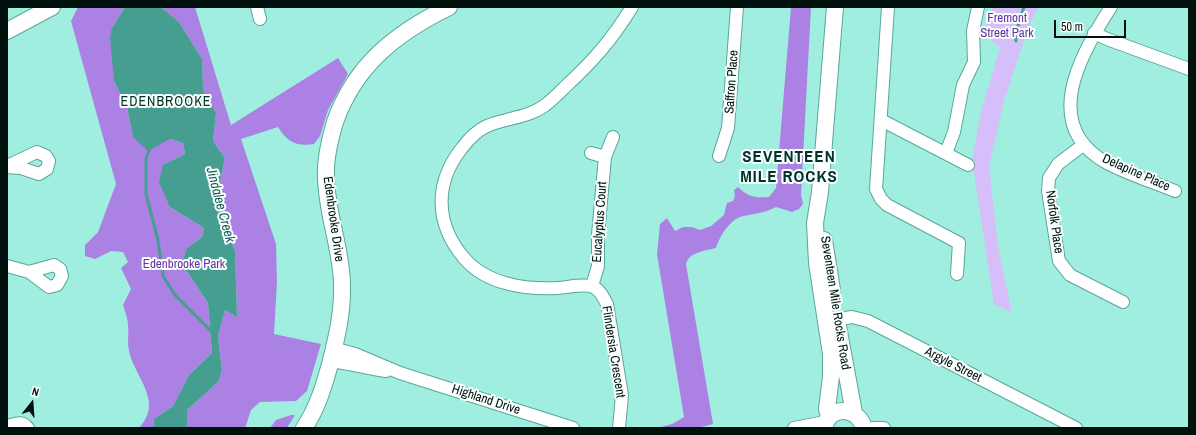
<!DOCTYPE html>
<style>
body{margin:0}
#map{position:relative;width:1196px;height:435px;overflow:hidden;background:#a0eee0;font-family:"Archivo Narrow",sans-serif}
canvas{display:block}
.frame{position:absolute;inset:0;border:8px solid #00110e;pointer-events:none}
.north{position:absolute;left:12px;top:383px;width:40px;height:40px;-webkit-text-stroke:3px #f8fffd;paint-order:stroke;rotate:17deg;font-size:11px;font-weight:700;line-height:16px;text-align:center;color:#00110e}
.north::after{content:'';display:block;margin:auto;width:14px;height:18px;background:#00110e;clip-path:polygon(50% 0,100% 100%,50% 72%,0 100%)}
.scale{position:absolute;left:1054px;top:20px;width:72px;height:18px;box-sizing:border-box;border:2px solid #00110e;border-top:0;padding-left:5px;font-size:12px;line-height:14px;white-space:nowrap;color:#00110e;-webkit-text-stroke:3px #f8fffd;paint-order:stroke}
</style>
<div id="map">
<canvas width="1196" height="435"></canvas>
<div class="frame"></div>
<div class="north">N</div>
<div class="scale">50 m</div>
</div>
<script>
const ctx = document.querySelector('canvas').getContext('2d');
ctx.lineJoin = 'round';
function fill(path, color) { ctx.fillStyle = color; ctx.fill(path, 'evenodd'); }
function trace(path, color, width, dash) { ctx.strokeStyle = color; ctx.lineWidth = width; ctx.lineCap = dash ? 'butt' : 'round'; ctx.setLineDash(dash || []); ctx.stroke(path); }
function write(font, color, halo, rows, align = 'center') {
  ctx.font = font + ' "Archivo Narrow",sans-serif'; ctx.lineWidth = 4; ctx.setLineDash([]); ctx.textBaseline = 'middle'; ctx.strokeStyle = halo; ctx.fillStyle = color; for (const [text, x, y, turn = 0] of rows) {
    ctx.save(); ctx.translate(x, y); ctx.rotate((+turn || 0) * Math.PI / 180); ctx.textAlign = isNaN(turn) ? turn : align; if (halo) ctx.strokeText(text, 0, 0); ctx.fillText(text, 0, 0); ctx.restore();
  }
}
fill(new Path2D(`
 M 993,7 L 1038,7 L 1027,31 L 1004,101 L 989,166 L 998,247 L 1012,313 L 994,304 L 972,160 L 982,108 L 1000,48 L 983,33 Z`), '#d5befa');
fill(new Path2D(`
 M 78,7 L 125,7 L 112,28 L 114,81 L 127,107 L 133,137 L 170,139 L 183,143 L 185,154 L 163,165 L 170,207 L 204,228 L 202,237 L 186,249 L 182,264 L 208,303 L 212,353 L 189,375 L 173,406 L 154,419 L 153,428 L 139,428 C 164,401 135,378 129,351 C 127,343 129,334 128,326 C 128,319 125,311 123,305 L 131,289 L 121,268 L 128,262 L 123,252 L 111,251 L 95,259 L 85,256 L 85,245 L 98,232 L 116,184 L 71,21 Z
 M 161,7 L 195,7 L 231,125 L 338,58 L 348,74 L 328,110 L 320,136 L 314,144 C 297,147 287,142 278,127 L 241,139 L 276,244 L 277,282 L 274,334 L 321,344 L 307,391 L 296,401 L 260,402 L 251,410 L 245,428 L 187,428 L 187,410 L 218,382 L 222,371 L 218,336 L 225,310 L 237,317 L 235,251 L 215,206 L 225,158 L 213,141 L 216,113 L 203,90 L 202,59 L 179,22 Z
 M 791,7 L 811,7 L 801,195 L 803,204 L 799,209 L 792,212 L 776,207 C 763,214 754,213 740,217 C 729,221 719,238 716,248 C 705,251 689,252 686,264 L 713,424 L 697,428 L 658,428 L 672,424 L 684,417 L 657,254 L 660,224 L 667,218 L 675,231 L 683,227 L 692,227 L 700,230 L 711,226 L 724,215 L 727,203 L 733,201 L 735,196 L 734,190 L 738,187 C 748,197 755,198 769,197 L 776,188 Z
 M 291,415 L 295,415 L 287,428 L 270,428 L 276,420 Z`), '#ab82e4');
fill(new Path2D(`
 M 125,7 L 161,7 L 179,22 L 202,59 L 203,90 L 216,113 L 213,141 L 225,158 L 215,206 L 235,251 L 237,317 L 225,310 L 218,336 L 222,371 L 218,382 L 187,410 L 187,428 L 153,428 L 154,419 L 173,406 L 189,375 L 212,353 L 208,303 L 182,264 L 186,249 L 202,237 L 204,228 L 170,207 L 159,182 L 163,165 L 185,154 L 183,143 L 170,139 L 148,151 L 133,137 L 127,107 L 114,81 L 110,37 L 112,28 Z`), '#469e91');
trace(new Path2D(`
 M 1016,41 L 1015,35 L 1024,7
 M 150,148 L 146,158 L 146,194 L 158,240 L 163,276 L 175,295 L 212,332`), '#469e91', 3);
const street = new Path2D(`
 M 257,7 L 260,19
 M 888,7 L 876,189 L 881,199 L 887,205 L 959,243 L 957,274
 M 1111,7 C 1081,53 1039,126 1107,163 C 1128,174 1153,182 1175,191
 M 1094,33 L 1107,39 L 1189,69
 M 881,120 L 968,165
 M 1083,145 L 1058,164 L 1049,178 L 1048,191 L 1059,261 L 1070,275 L 1123,302
 M 591,153 L 605,157
 M 946,153 L 954,132 L 963,85 L 974,62 L 973,31 L 978,7
 M 719,156 L 728,128 L 737,7
 M 7,166 L 37,152 L 46,156 L 49,161 L 47,169 L 39,174 L 21,168 L 7,167
 M 7,266 L 29,272 L 49,287 L 57,285 L 62,276 L 60,269 L 54,265 L 29,272
 M 592,286 L 598,266 L 598,235 L 605,157 L 613,137
 M 828,321 L 852,317 L 868,321 L 1076,428
 M 333,348 L 355,354 L 400,373 L 573,428
 M 330,361 C 349,363 367,369 386,371
 M 7,426 C 15,424 22,420 28,428
 M 619,428 L 622,395 L 607,304 C 603,297 600,289 591,286 C 581,284 569,287 558,288 C 525,290 486,284 464,258 C 435,224 434,183 462,148 C 468,140 478,130 487,126 C 506,118 527,118 544,106 C 551,101 558,94 564,88 C 593,61 611,41 632,7
 M 794,428 L 825,422
 M 871,428 L 884,428`);
const secondary = new Path2D(`
 M 7,31 L 52,7
 M 824,240 L 832,290
 M 837,321 L 854,413
 M 829,416 L 827,409 L 831,376 L 831,354 L 817,263 L 815,223 L 820,192 L 835,7
 M 304,428 C 317,409 324,386 330,364 C 337,337 343,311 342,283 C 341,247 326,212 326,176 C 325,158 330,139 335,122 C 355,65 396,33 449,7
 M 824,428 C 829,405 858,406 864,428`);
trace(street, '#5aa69a', 14);
trace(secondary, '#5aa69a', 18);
trace(street, '#fff', 12);
trace(secondary, '#fff', 16);
write('13px', '#6830a2', '#f8fffd', [
 ["Fremont",1007,19],
 ["Street Park",1007,34],
 ["Edenbrooke Park",184,265]
]);
write('13px', '#00110e', '#f8fffd', [
 ["Saffron Place",732,82,-86],
 ["Delapine Place",1136,173,24],
 ["Edenbrooke Drive",333,219,82],
 ["Eucalyptus Court",600,222,-86],
 ["Norfolk Place",1054,222,82],
 ["Seventeen Mile Rocks Road",835,303,81],
 ["Flindersia Crescent",613,352,81],
 ["Argyle Street",953,365,27],
 ["Highland Drive",486,400,18]
]);
ctx.letterSpacing = '1px';
write('14px', '#04312b', '#f8fffd', [
 ["EDENBROOKE",166,102]
]);
ctx.letterSpacing = '0px';
write('italic 14px', '#175f55', '#f8fffd', [
 ["Jindalee Creek",220,205,75]
]);
ctx.letterSpacing = '1px';
write('bold 17px', '#04312b', '#f8fffd', [
 ["SEVENTEEN",789,157],
 ["MILE ROCKS",789,177]
]);
ctx.letterSpacing = '0px';
</script>
